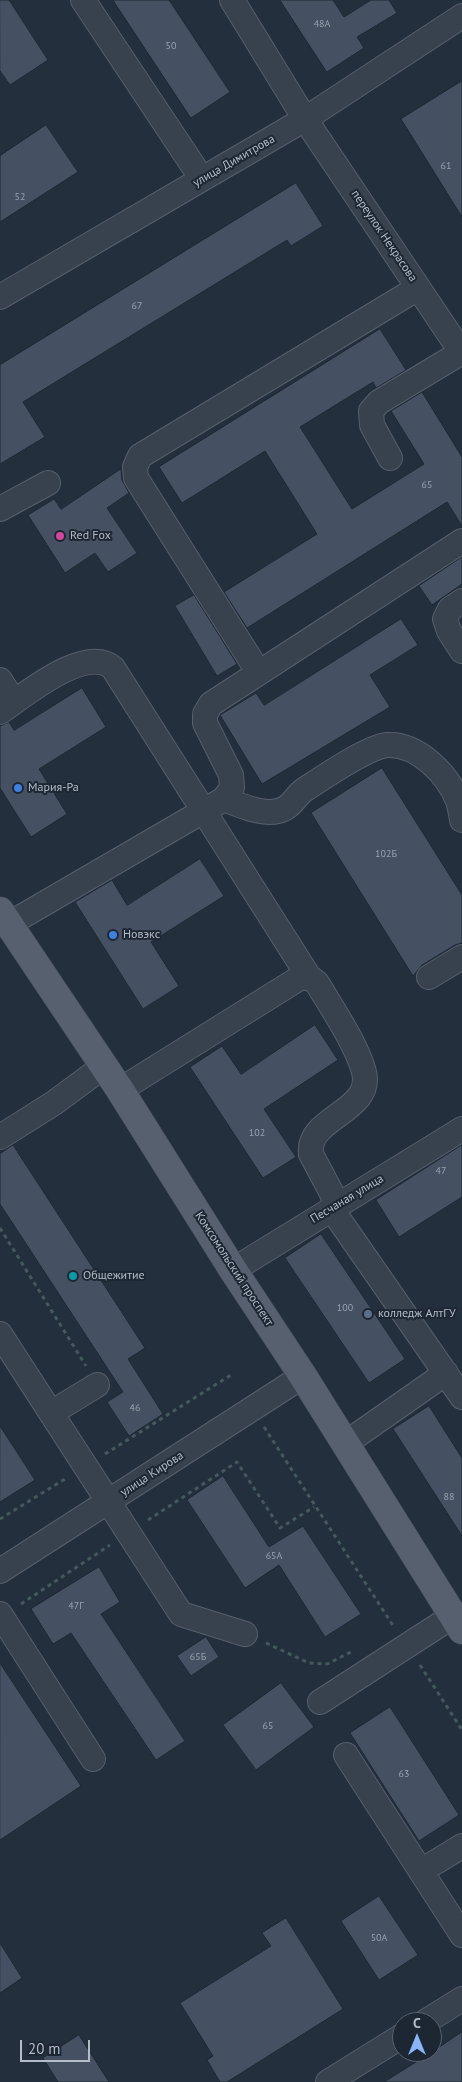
<!DOCTYPE html>
<meta charset="utf-8">
<style>
body{margin:0}
#map{position:relative;width:462px;height:2082px;overflow:hidden;background:#242f3e;font-family:"PT Sans",sans-serif}
canvas{display:block}
.north{position:absolute;left:392px;top:2012px;width:50px;height:50px;box-sizing:border-box;background:#1d2633;border:1px solid #59626f;border-radius:50%;rotate:0deg;font-size:14px;font-weight:700;line-height:20px;text-align:center;color:#b4bcc9}
.north::after{content:'';display:block;margin:auto;width:18px;height:22px;background:#8ab4f8;clip-path:polygon(50% 0,100% 100%,50% 72%,0 100%)}
.scale{position:absolute;left:20px;top:2040px;width:70px;height:22px;box-sizing:border-box;border:2px solid #b4bcc9;border-top:0;padding-left:6px;font-size:15px;line-height:18px;white-space:nowrap;color:#b4bcc9;-webkit-text-stroke:4px #1d2633;paint-order:stroke}
</style>
<div id="map">
<canvas width="462" height="2082"></canvas>
<div class="north">С</div>
<div class="scale">20 m</div>
</div>
<script>
const ctx = document.querySelector('canvas').getContext('2d');
ctx.lineJoin = 'round';
function fill(path, color) { ctx.fillStyle = color; ctx.fill(path, 'evenodd'); }
function trace(path, color, width, dash) { ctx.strokeStyle = color; ctx.lineWidth = width; ctx.lineCap = dash ? 'butt' : 'round'; ctx.setLineDash(dash || []); ctx.stroke(path); }
function write(font, color, halo, rows, align = 'center') {
  ctx.font = font + ' "PT Sans",sans-serif'; ctx.lineWidth = 4; ctx.setLineDash([]); ctx.textBaseline = 'middle'; ctx.strokeStyle = halo; ctx.fillStyle = color; for (const [text, x, y, turn = 0] of rows) {
    ctx.save(); ctx.translate(x, y); ctx.rotate((+turn || 0) * Math.PI / 180); ctx.textAlign = isNaN(turn) ? turn : align; if (halo) ctx.strokeText(text, 0, 0); ctx.fillText(text, 0, 0); ctx.restore();
  }
}
const building = new Path2D(`
 M 0,0 L 9,0 L 48,60 L 10,85 L 0,71 Z
 M 113,0 L 169,0 L 230,92 L 191,118 Z
 M 280,0 L 333,0 L 344,17 L 371,0 L 389,0 L 397,13 L 357,37 L 364,48 L 327,72 Z
 M 462,81 L 462,217 L 401,119 Z
 M 46,125 L 78,172 L 0,222 L 0,156 Z
 M 296,183 L 323,226 L 291,246 L 287,240 L 23,402 L 45,437 L 0,464 L 0,365 Z
 M 380,329 L 406,370 L 376,388 L 373,382 L 300,427 L 352,509 L 424,464 L 391,411 L 422,392 L 462,457 L 462,526 L 447,502 L 247,628 L 224,592 L 317,534 L 265,451 L 182,503 L 159,467 Z
 M 121,469 L 122,480 L 129,493 L 107,508 L 137,553 L 108,572 L 95,553 L 65,573 L 28,515 L 54,499 L 61,509 Z
 M 462,557 L 462,584 L 432,605 L 419,586 Z
 M 194,595 L 237,664 L 217,676 L 175,606 Z
 M 401,619 L 418,645 L 370,675 L 390,707 L 262,784 L 220,715 L 256,693 L 264,705 Z
 M 82,688 L 106,727 L 39,769 L 67,814 L 31,837 L 0,788 L 0,726 L 9,722 L 14,730 Z
 M 382,768 L 462,895 L 462,943 L 455,945 L 422,965 L 413,976 L 311,813 Z
 M 200,859 L 224,896 L 151,942 L 179,986 L 143,1009 L 75,902 L 112,880 L 127,905 Z
 M 315,1025 L 338,1060 L 264,1109 L 296,1157 L 263,1178 L 190,1067 L 222,1046 L 241,1074 Z
 M 13,1145 L 145,1348 L 128,1359 L 163,1414 L 129,1436 L 107,1402 L 123,1392 L 0,1204 L 0,1154 Z
 M 462,1145 L 462,1197 L 399,1237 L 376,1200 Z
 M 321,1234 L 405,1359 L 369,1383 L 285,1258 Z
 M 429,1406 L 462,1458 L 462,1536 L 393,1429 Z
 M 0,1426 L 35,1480 L 0,1502 Z
 M 223,1476 L 269,1547 L 303,1526 L 361,1614 L 325,1637 L 279,1565 L 245,1588 L 187,1500 Z
 M 99,1567 L 120,1602 L 101,1614 L 185,1741 L 156,1760 L 71,1633 L 53,1644 L 31,1609 Z
 M 206,1637 L 219,1657 L 191,1676 L 177,1656 Z
 M 0,1663 L 81,1786 L 0,1840 Z
 M 281,1683 L 314,1727 L 256,1770 L 223,1725 Z
 M 390,1707 L 459,1815 L 419,1841 L 350,1733 Z
 M 379,1896 L 418,1955 L 379,1980 L 341,1921 Z
 M 286,1918 L 343,2009 L 227,2082 L 220,2082 L 207,2060 L 213,2056 L 180,2003 L 271,1946 L 262,1933 Z
 M 0,1943 L 22,1978 L 0,1993 Z
 M 462,2032 L 462,2082 L 384,2082 L 432,2052 Z
 M 79,2035 L 109,2082 L 58,2082 L 43,2058 Z`);
fill(building, '#455162');
trace(building, '#1f2835', 1);
const minor = new Path2D(`
 M 83,0 L 202,179
 M 232,0 L 305,119 L 462,353
 M 0,297 L 305,119 L 462,16
 M 390,458 L 372,425 L 371,411 L 379,402 L 462,352
 M 0,509 L 48,483
 M 462,601 L 450,609 L 445,619 L 449,631 L 462,651
 M 259,673 L 136,478 L 135,467 L 140,456 L 418,288
 M 0,680 L 14,702
 M 0,712 C 25,695 86,644 113,668 L 309,977
 M 224,799 C 240,805 260,815 278,811 C 292,808 294,797 304,790 C 322,778 368,747 387,745 C 418,743 448,775 458,801 C 460,807 461,814 462,820
 M 9,924 L 224,799 L 232,788 L 231,775 L 205,723 L 205,714 L 211,704 L 462,541
 M 429,977 L 462,957
 M 120,1090 L 298,979 L 309,977 L 317,983 C 332,1008 357,1045 364,1072 C 374,1112 306,1117 311,1154 L 338,1205
 M 0,1137 L 54,1103 L 104,1066
 M 331,1208 L 462,1397
 M 233,1270 L 462,1129
 M 0,1334 L 181,1614 L 245,1634
 M 51,1413 L 97,1385
 M 346,1443 L 446,1373
 M 0,1571 L 303,1376
 M 0,1614 L 93,1759
 M 320,1702 L 453,1616
 M 346,1755 L 462,1935
 M 421,1871 L 462,1846
 M 425,2022 L 462,1999
 M 328,2082 L 402,2036`);
const major = new Path2D(`
 M 0,911 L 120,1090 L 233,1270 L 303,1376 L 462,1630`);
trace(minor, '#565f6c', 26);
trace(major, '#414a57', 29);
trace(new Path2D(`
 M 0,1228 L 86,1366
 M 264,1427 L 394,1627
 M 105,1454 L 231,1375
 M 0,1519 L 65,1479
 M 148,1520 L 237,1462 L 280,1528 L 314,1507
 M 21,1604 L 110,1545
 M 266,1643 L 309,1663 L 327,1664 L 353,1651
 M 420,1665 L 462,1730`), '#44595c', 3, [4, 4]);
trace(minor, '#38414e', 24);
trace(major, '#56606e', 28);
for (const [x, y, r, color] of [
 [60,536,5,"#d1479c"],
 [18,788,5,"#3f7fe0"],
 [113,935,5,"#3f7fe0"],
 [73,1276,5,"#0f9aa8"],
 [368,1314,5,"#5c6f8a"]
]) { const dot = new Path2D(); dot.arc(x, y, r, 0, 2 * Math.PI); ctx.fillStyle = color; ctx.fill(dot); trace(dot, '#1d2633', 2); }
write('10px', '#98a1af', null, [
 ["48А",322,24],
 ["50",171,46],
 ["61",446,166],
 ["52",20,197],
 ["67",137,306],
 ["65",427,485],
 ["102Б",386,854],
 ["102",257,1133],
 ["47",441,1171],
 ["100",345,1308],
 ["46",135,1408],
 ["88",449,1497],
 ["65А",274,1556],
 ["47Г",76,1606],
 ["65Б",198,1657],
 ["65",268,1726],
 ["63",404,1774],
 ["50А",379,1938]
]);
write('12px', '#b4bcc9', '#1d2633', [
 ["улица Димитрова",234,161,-30],
 ["переулок Некрасова",384,236,56],
 ["Песчаная улица",347,1199,-31],
 ["Комсомольский проспект",234,1269,57],
 ["улица Кирова",152,1474,-33]
]);
write('12px', '#b4bcc9', '#1d2633', [
 ["Red Fox",70,536],
 ["Мария-Ра",28,788],
 ["Новэкс",123,935],
 ["Общежитие",83,1276],
 ["колледж АлтГУ",378,1314]
], 'left');
</script>
